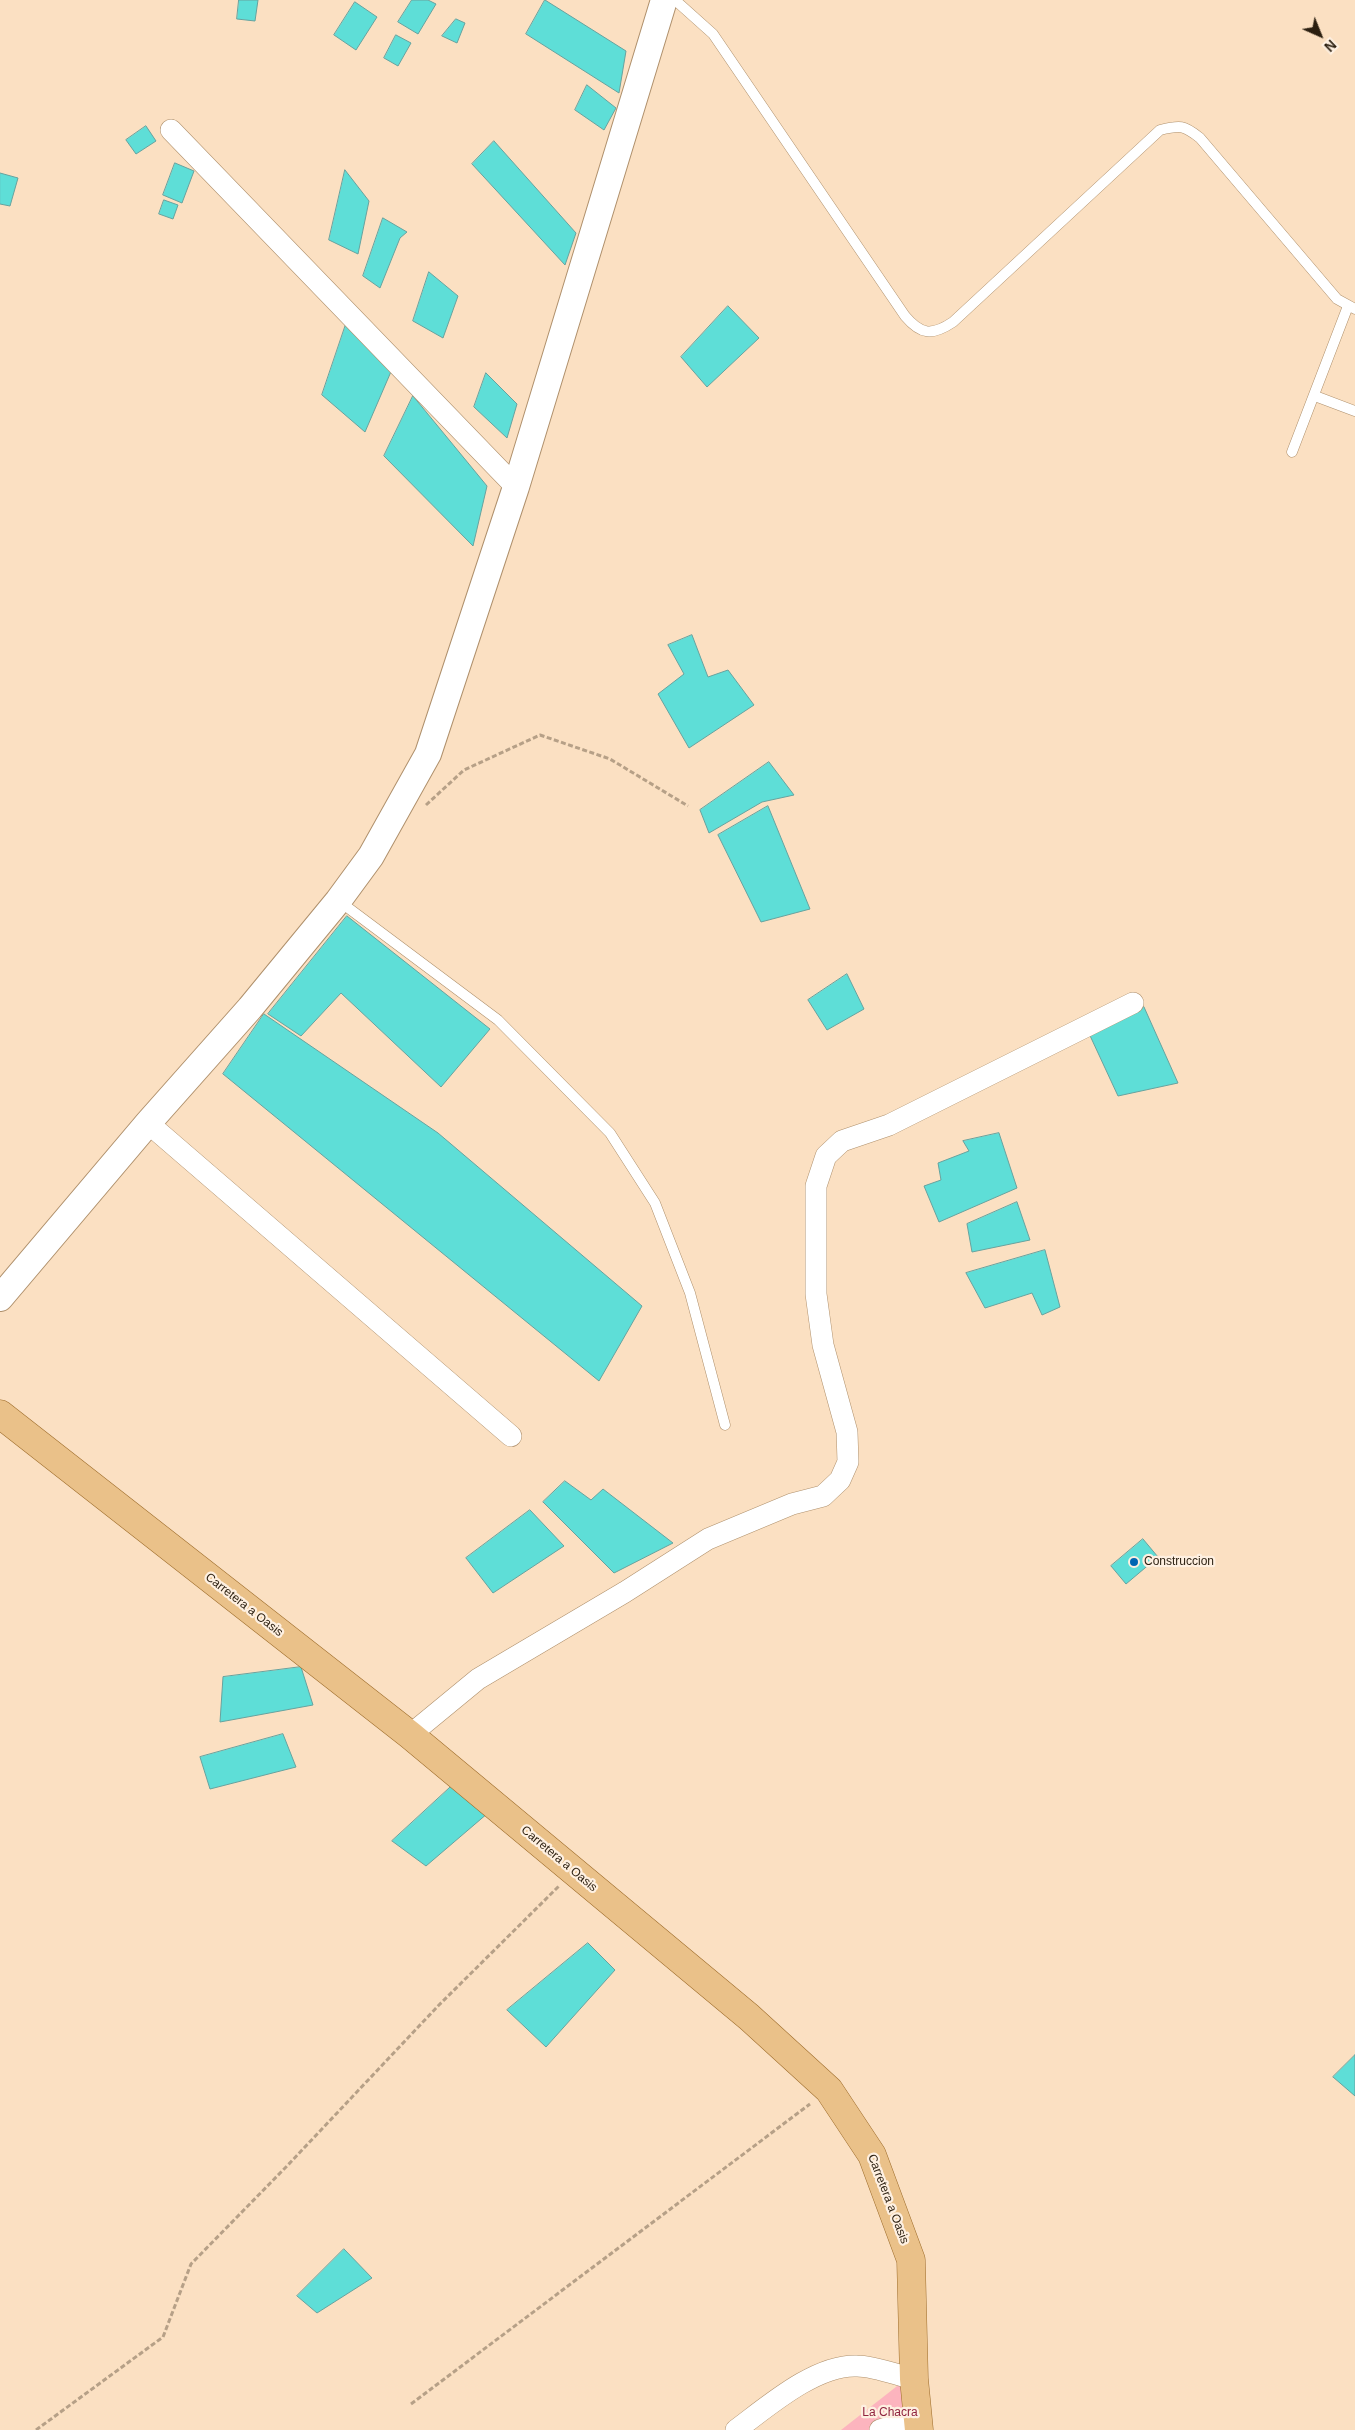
<!DOCTYPE html>
<style>
body{margin:0}
#map{position:relative;width:1355px;height:2430px;overflow:hidden;background:#fbe0c2;font-family:Helvetica,sans-serif}
canvas{display:block}
.north{position:absolute;left:1295px;top:10px;width:50px;height:50px;-webkit-text-stroke:4px #fef0e1;paint-order:stroke;rotate:136deg;font-size:14px;font-weight:700;line-height:20px;text-align:center;color:#2b1f10}
.north::after{content:'';display:block;margin:auto;width:18px;height:22px;background:#2b1f10;clip-path:polygon(50% 0,100% 100%,50% 72%,0 100%)}
</style>
<div id="map">
<canvas width="1355" height="2430"></canvas>
<div class="north">N</div>
</div>
<script>
const ctx = document.querySelector('canvas').getContext('2d');
ctx.lineJoin = 'round';
function fill(path, color) { ctx.fillStyle = color; ctx.fill(path, 'evenodd'); }
function trace(path, color, width, dash) { ctx.strokeStyle = color; ctx.lineWidth = width; ctx.lineCap = dash ? 'butt' : 'round'; ctx.setLineDash(dash || []); ctx.stroke(path); }
function write(font, color, halo, rows, align = 'center') {
  ctx.font = font + ' Helvetica,sans-serif'; ctx.lineWidth = 4.5; ctx.setLineDash([]); ctx.textBaseline = 'middle'; ctx.strokeStyle = halo; ctx.fillStyle = color; for (const [text, x, y, turn = 0] of rows) {
    ctx.save(); ctx.translate(x, y); ctx.rotate((+turn || 0) * Math.PI / 180); ctx.textAlign = isNaN(turn) ? turn : align; if (halo) ctx.strokeText(text, 0, 0); ctx.fillText(text, 0, 0); ctx.restore();
  }
}
fill(new Path2D(`
 M 901,2383 L 914,2430 L 841,2430 Z`), '#fcb4be');
const building = new Path2D(`
 M 239,0 L 258,0 L 255,21 L 237,19 Z
 M 412,0 L 428,0 L 436,4 L 418,34 L 398,22 Z
 M 545,0 L 626,51 L 619,93 L 526,34 Z
 M 355,2 L 377,17 L 356,50 L 334,35 Z
 M 456,19 L 465,23 L 457,43 L 442,36 Z
 M 396,35 L 411,43 L 398,66 L 384,58 Z
 M 587,85 L 616,108 L 604,130 L 575,110 Z
 M 146,126 L 156,141 L 136,154 L 126,140 Z
 M 494,141 L 576,233 L 565,265 L 472,164 Z
 M 175,163 L 194,171 L 182,203 L 163,195 Z
 M 345,170 L 369,201 L 358,254 L 329,240 Z
 M 0,173 L 18,178 L 10,206 L 0,204 Z
 M 164,200 L 178,205 L 173,219 L 159,214 Z
 M 383,218 L 407,232 L 400,238 L 380,288 L 363,276 Z
 M 429,272 L 458,296 L 443,338 L 413,321 Z
 M 728,306 L 759,338 L 707,387 L 681,357 Z
 M 346,324 L 393,367 L 365,432 L 322,395 Z
 M 486,373 L 517,404 L 507,438 L 474,407 Z
 M 413,396 L 487,486 L 473,546 L 384,456 Z
 M 692,635 L 708,677 L 728,670 L 754,705 L 689,748 L 658,694 L 684,674 L 668,645 Z
 M 769,762 L 794,795 L 762,802 L 709,833 L 700,810 Z
 M 768,806 L 810,909 L 761,922 L 718,835 Z
 M 347,916 L 490,1029 L 441,1087 L 341,993 L 301,1036 L 268,1014 Z
 M 847,974 L 864,1009 L 827,1030 L 808,1000 Z
 M 1144,1007 L 1178,1083 L 1118,1096 L 1086,1027 Z
 M 264,1014 L 438,1133 L 642,1306 L 599,1381 L 223,1074 Z
 M 999,1133 L 1017,1188 L 939,1222 L 924,1186 L 941,1180 L 938,1163 L 969,1151 L 963,1141 Z
 M 1017,1202 L 1030,1240 L 972,1252 L 967,1224 Z
 M 1045,1250 L 1060,1307 L 1042,1315 L 1032,1293 L 985,1308 L 966,1273 Z
 M 565,1481 L 591,1500 L 603,1489 L 673,1543 L 614,1573 L 543,1502 Z
 M 530,1510 L 564,1546 L 493,1593 L 466,1558 Z
 M 1143,1539 L 1158,1557 L 1126,1584 L 1111,1566 Z
 M 301,1667 L 313,1705 L 220,1722 L 223,1677 Z
 M 283,1734 L 296,1767 L 210,1789 L 200,1757 Z
 M 455,1783 L 488,1813 L 426,1866 L 392,1841 Z
 M 588,1943 L 615,1970 L 546,2047 L 507,2010 Z
 M 1355,2055 L 1355,2096 L 1333,2077 Z
 M 344,2249 L 372,2278 L 317,2313 L 297,2296 Z`);
fill(building, '#5eded7');
trace(building, '#67a29e', 1);
const service = new Path2D(`
 M 675,0 L 713,34 L 905,316 C 921,335 932,336 953,322 L 1160,130 C 1180,125 1184,125 1200,138 L 1337,299 L 1355,309
 M 1315,396 L 1355,411
 M 1292,452 L 1348,306
 M 339,901 L 498,1020 L 610,1133 L 655,1203 L 690,1293 L 725,1425`);
const minor = new Path2D(`
 M 171,130 L 516,487
 M 148,1123 L 511,1436
 M 410,1735 L 478,1679 L 625,1592 L 708,1539 L 792,1504 L 823,1496 L 840,1480 L 848,1462 L 847,1432 L 823,1345 L 816,1294 L 816,1186 L 826,1156 L 842,1141 L 889,1125 L 1133,1003
 M 736,2430 C 767,2407 816,2364 857,2366 C 874,2366 897,2375 914,2379
 M 880,2430 L 917,2418`);
const tertiary = new Path2D(`
 M 0,1298 L 148,1123 L 250,1008 L 338,901 L 371,856 L 428,754 L 516,487 L 664,0`);
const primary = new Path2D(`
 M 0,1414 L 410,1735 L 749,2017 L 829,2090 L 872,2155 L 911,2260 L 914,2379 L 919,2430`);
trace(service, '#af906c', 11);
trace(minor, '#af906c', 22);
trace(tertiary, '#af906c', 28);
trace(primary, '#9e6d2c', 29);
trace(new Path2D(`
 M 426,805 L 464,770 L 540,735 L 610,759 L 688,806
 M 411,2404 L 810,2104
 M 36,2430 L 163,2337 L 191,2264 L 287,2166 L 438,2006 L 559,1886`), '#b6a087', 3, [5, 2.5]);
trace(service, '#fff', 10);
trace(minor, '#fff', 21);
trace(tertiary, '#fff', 26);
trace(primary, '#eac189', 28);
for (const [x, y, r, color] of [
 [1134,1562,5,"#0066b2"]
]) { const dot = new Path2D(); dot.arc(x, y, r, 0, 2 * Math.PI); ctx.fillStyle = color; ctx.fill(dot); trace(dot, '#fef0e1', 2); }
write('12px', '#2b1f10', '#fef0e1', [
 ["Construccion",1144,1562]
], 'left');
write('12px', '#2b1f10', '#fef0e1', [
 ["Carretera a Oasis",244,1605,38],
 ["Carretera a Oasis",559,1859,40],
 ["Carretera a Oasis",888,2199,69]
]);
write('12px', '#902440', '#fef0e1', [
 ["La Chacra",890,2413]
]);
</script>
